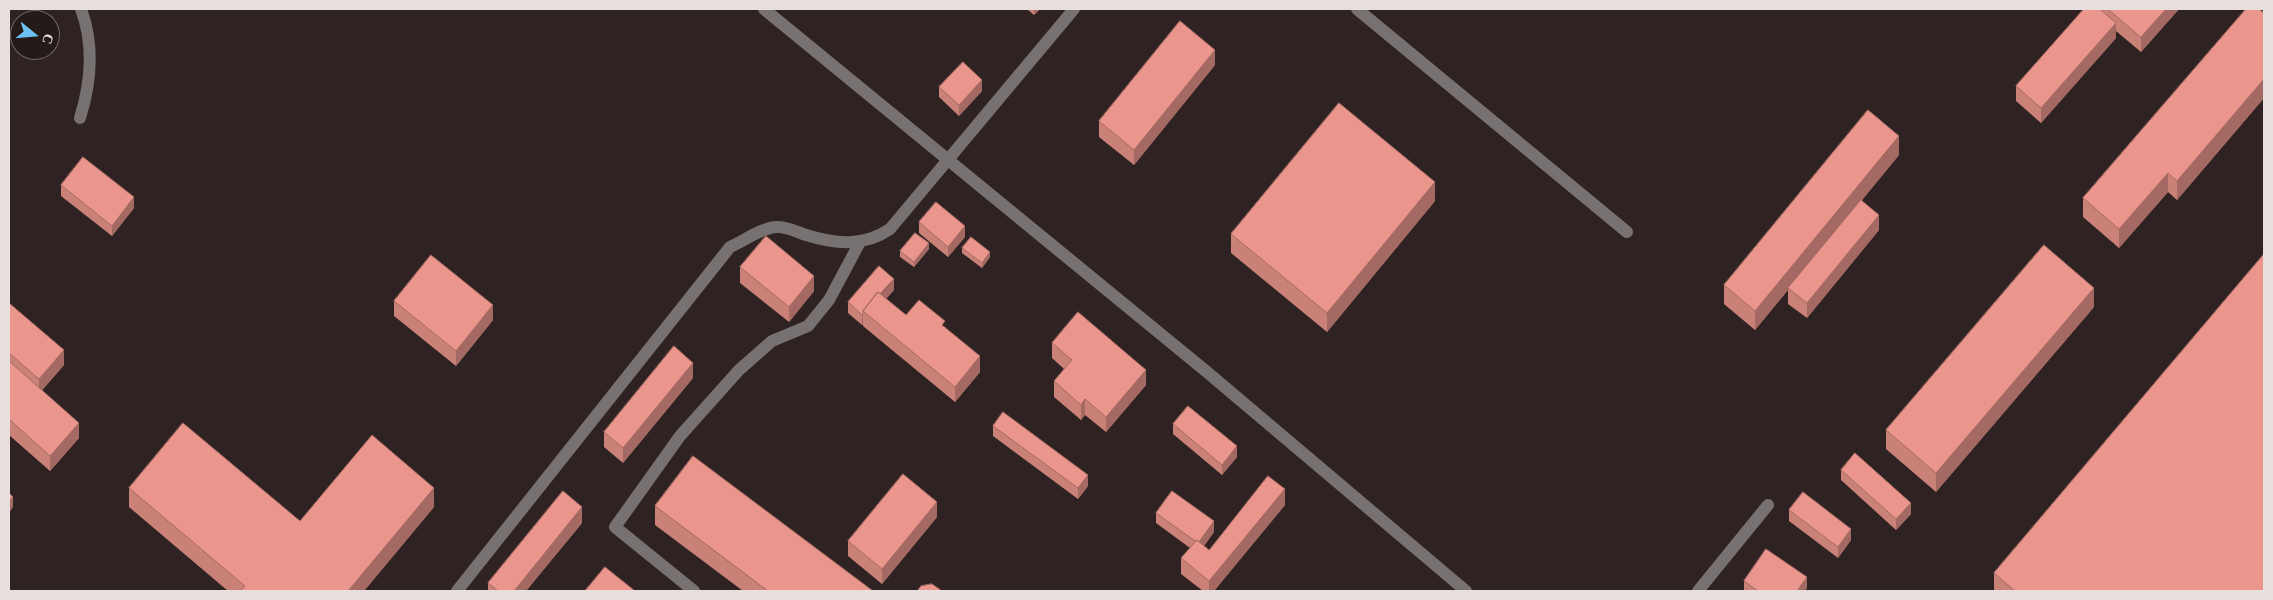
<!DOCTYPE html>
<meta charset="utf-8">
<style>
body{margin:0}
#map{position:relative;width:2273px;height:600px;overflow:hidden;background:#2e2322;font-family:"Libre Baskerville",serif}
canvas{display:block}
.frame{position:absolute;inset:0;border:10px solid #e7dfde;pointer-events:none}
.north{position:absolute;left:10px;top:10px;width:50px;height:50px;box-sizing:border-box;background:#241a18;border:1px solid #726967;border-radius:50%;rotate:107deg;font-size:14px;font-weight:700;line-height:20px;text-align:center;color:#e7dfde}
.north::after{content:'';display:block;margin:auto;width:18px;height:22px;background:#6ec2f3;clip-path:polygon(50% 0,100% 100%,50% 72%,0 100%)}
</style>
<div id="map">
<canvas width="2273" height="600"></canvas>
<div class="frame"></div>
<div class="north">С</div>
</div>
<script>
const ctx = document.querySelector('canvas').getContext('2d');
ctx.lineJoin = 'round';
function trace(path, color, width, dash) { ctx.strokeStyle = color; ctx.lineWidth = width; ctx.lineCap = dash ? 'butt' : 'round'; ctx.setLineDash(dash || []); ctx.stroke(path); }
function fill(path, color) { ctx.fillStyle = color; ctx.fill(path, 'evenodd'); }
trace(new Path2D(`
 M 764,9 L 1207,372 L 1466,591
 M 1357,9 L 1627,232
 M 80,118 C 91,83 94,44 81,9
 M 457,591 L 730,247 C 744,241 761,228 776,227 C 786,226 797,232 806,235 C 835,244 864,247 890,229 L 1074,9
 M 694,591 L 615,527 L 680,436 L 739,370 L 772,341 L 808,326 L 829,300 L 860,242
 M 1698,591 L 1768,505`), '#787171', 12);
fill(new Path2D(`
 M 1027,9 L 1040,9 L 1034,15 Z
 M 2084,9 L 2179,9 L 2141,52 L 2116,31 L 2116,38 L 2041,123 L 2016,101 L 2016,86 Z
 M 2264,13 L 2264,98 L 2177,200 L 2168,192 L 2119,248 L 2083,217 L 2083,198 Z
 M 1215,65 L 1134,165 L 1099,137 L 1099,121 Z
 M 939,87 L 982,91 L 959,116 L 939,97 Z
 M 1899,155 L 1862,200 L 1879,230 L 1807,318 L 1788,304 L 1788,290 L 1755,330 L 1724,304 L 1724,285 Z
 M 61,185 L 134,208 L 112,236 L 61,196 Z
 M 1435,201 L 1327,332 L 1231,253 L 1231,234 Z
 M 919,222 L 965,237 L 948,257 L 919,233 Z
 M 962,248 L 990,257 L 982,268 L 962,253 Z
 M 929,249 L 914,267 L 900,257 L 900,251 Z
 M 740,267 L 814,291 L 789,322 L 740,283 Z
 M 894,290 L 886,299 L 906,315 L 945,327 L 980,372 L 955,402 L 863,326 L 863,324 L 862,325 L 848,313 L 848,302 Z
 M 394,301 L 493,320 L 456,366 L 394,316 Z
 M 9,303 L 64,365 L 42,390 L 79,438 L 50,471 L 9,435 Z
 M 2094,307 L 1936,492 L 1886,449 L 1886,430 Z
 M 1052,343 L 1146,385 L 1106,432 L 1085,415 L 1081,420 L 1054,397 L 1054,381 L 1064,369 L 1052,358 Z
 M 693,378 L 623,463 L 604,447 L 604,432 Z
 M 1173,424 L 1237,457 L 1222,475 L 1173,434 Z
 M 993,426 L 1088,486 L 1078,499 L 993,436 Z
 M 1841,470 L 1911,514 L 1896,530 L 1841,480 Z
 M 129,488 L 300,521 L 434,507 L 364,591 L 228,591 L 129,507 Z
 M 1285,505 L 1214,591 L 1203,591 L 1181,574 L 1181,558 L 1190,548 L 1156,523 L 1156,513 L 1214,532 L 1204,546 L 1209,550 Z
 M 655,506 L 873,591 L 743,591 L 655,525 Z
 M 1789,510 L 1851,540 L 1838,558 L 1789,521 Z
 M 937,517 L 882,584 L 848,556 L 848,541 Z
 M 582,523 L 526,591 L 488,591 L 488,583 Z
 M 1994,573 L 2264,591 L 1994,591 Z
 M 1744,581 L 1807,588 L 1804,591 L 1744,591 Z`), '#ca8178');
fill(new Path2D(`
 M 1034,9 L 1040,9 L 1034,15 Z
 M 2166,9 L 2179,9 L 2141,52 L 2141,37 Z
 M 2116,23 L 2116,38 L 2041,123 L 2041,108 Z
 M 1215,50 L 1215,65 L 1134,165 L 1134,150 Z
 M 2264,79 L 2264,98 L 2177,200 L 2177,181 Z
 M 982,80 L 982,91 L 959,116 L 959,105 Z
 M 1899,136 L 1899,155 L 1755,330 L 1755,311 Z
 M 2168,173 L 2168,192 L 2119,248 L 2119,229 Z
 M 1435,182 L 1435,201 L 1327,332 L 1327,313 Z
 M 134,197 L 134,208 L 112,236 L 112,226 Z
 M 1879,215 L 1879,230 L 1807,318 L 1807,303 Z
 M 965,226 L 965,237 L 948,257 L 948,247 Z
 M 929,243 L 929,249 L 914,267 L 914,262 Z
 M 990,252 L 990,257 L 982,268 L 982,263 Z
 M 814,276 L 814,291 L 789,322 L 789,307 Z
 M 894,279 L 894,290 L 870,316 L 865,312 Z
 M 2094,288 L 2094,307 L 1936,492 L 1936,473 Z
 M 493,305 L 493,320 L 456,366 L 456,351 Z
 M 863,314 L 863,324 L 862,325 L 862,315 Z
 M 64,350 L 64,365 L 39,394 L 39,379 Z
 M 980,356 L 980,372 L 955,402 L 955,387 Z
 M 693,363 L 693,378 L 623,463 L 623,448 Z
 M 1146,370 L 1146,385 L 1106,432 L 1106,417 Z
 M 1085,399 L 1085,415 L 1081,420 L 1081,405 Z
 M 79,423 L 79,438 L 50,471 L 50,456 Z
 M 1237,446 L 1237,457 L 1222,475 L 1222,465 Z
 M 1088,475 L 1088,486 L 1078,499 L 1078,488 Z
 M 434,488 L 434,507 L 364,591 L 348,591 Z
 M 1285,489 L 1285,505 L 1214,591 L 1209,591 L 1209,581 Z
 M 13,497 L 13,507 L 9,513 L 9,502 Z
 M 937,502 L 937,517 L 882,584 L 882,569 Z
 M 1911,503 L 1911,514 L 1896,530 L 1896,519 Z
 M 582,507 L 582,523 L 526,591 L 514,591 Z
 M 1214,521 L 1214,532 L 1198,554 L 1198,543 Z
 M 1851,529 L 1851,540 L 1838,558 L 1838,547 Z
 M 1807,577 L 1807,588 L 1804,591 L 1797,591 Z`), '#a46962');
const building = new Path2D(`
 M 2084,9 L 2100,9 L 2116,23 L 2041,108 L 2016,86 Z
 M 2108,9 L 2166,9 L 2141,37 Z
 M 2246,9 L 2259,9 L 2264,13 L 2264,79 L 2177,181 L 2168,173 L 2119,229 L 2083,198 Z
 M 1180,21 L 1215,50 L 1134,150 L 1099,121 Z
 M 963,62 L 982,80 L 959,105 L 939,87 Z
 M 1339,103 L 1435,182 L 1327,313 L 1231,234 Z
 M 1868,110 L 1899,136 L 1755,311 L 1724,285 Z
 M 83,157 L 134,197 L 112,226 L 61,185 Z
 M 1861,200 L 1879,215 L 1807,303 L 1788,288 Z
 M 936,202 L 965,226 L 948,247 L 919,222 Z
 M 915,233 L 929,243 L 914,262 L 900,251 Z
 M 766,236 L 814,276 L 789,307 L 740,267 Z
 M 971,237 L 990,252 L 982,263 L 962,248 Z
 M 2044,245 L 2094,288 L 1936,473 L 1886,430 Z
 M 2264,254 L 2264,591 L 2015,591 L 1994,573 Z
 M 431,255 L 493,305 L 456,351 L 394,301 Z
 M 879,266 L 894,279 L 880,294 L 878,292 L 863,311 L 863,314 L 862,315 L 848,302 Z
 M 878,292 L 906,315 L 919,300 L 945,321 L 942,325 L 980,356 L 955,387 L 863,311 Z
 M 9,303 L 64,350 L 39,379 L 9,353 Z
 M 1078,312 L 1146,370 L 1106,417 L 1085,399 L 1081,405 L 1054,381 L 1072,360 L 1052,343 Z
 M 674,346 L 693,363 L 623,448 L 604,432 Z
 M 9,361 L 79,423 L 50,456 L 9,419 Z
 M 1188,406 L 1237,446 L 1222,465 L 1173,424 Z
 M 1003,412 L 1088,475 L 1078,488 L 993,426 Z
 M 183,423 L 300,521 L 372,435 L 434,488 L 348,591 L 240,591 L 245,586 L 129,488 Z
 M 1855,453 L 1911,503 L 1896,519 L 1841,470 Z
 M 693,456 L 873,591 L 768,591 L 655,506 Z
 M 903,474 L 937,502 L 882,569 L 848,541 Z
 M 1268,476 L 1285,489 L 1209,581 L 1181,558 L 1197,540 L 1209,550 Z
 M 563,491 L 582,507 L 514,591 L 498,591 L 488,583 Z
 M 1172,491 L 1214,521 L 1199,542 L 1197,540 L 1195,541 L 1156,513 Z
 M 1803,492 L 1851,529 L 1838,547 L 1789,510 Z
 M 9,493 L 13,497 L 9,502 Z
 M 1766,549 L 1807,577 L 1797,591 L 1758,591 L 1744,581 Z
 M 605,567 L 635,591 L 585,591 Z
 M 932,584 L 942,591 L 917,591 L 921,586 Z`);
fill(building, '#eb968c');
trace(building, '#a46962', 1);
</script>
